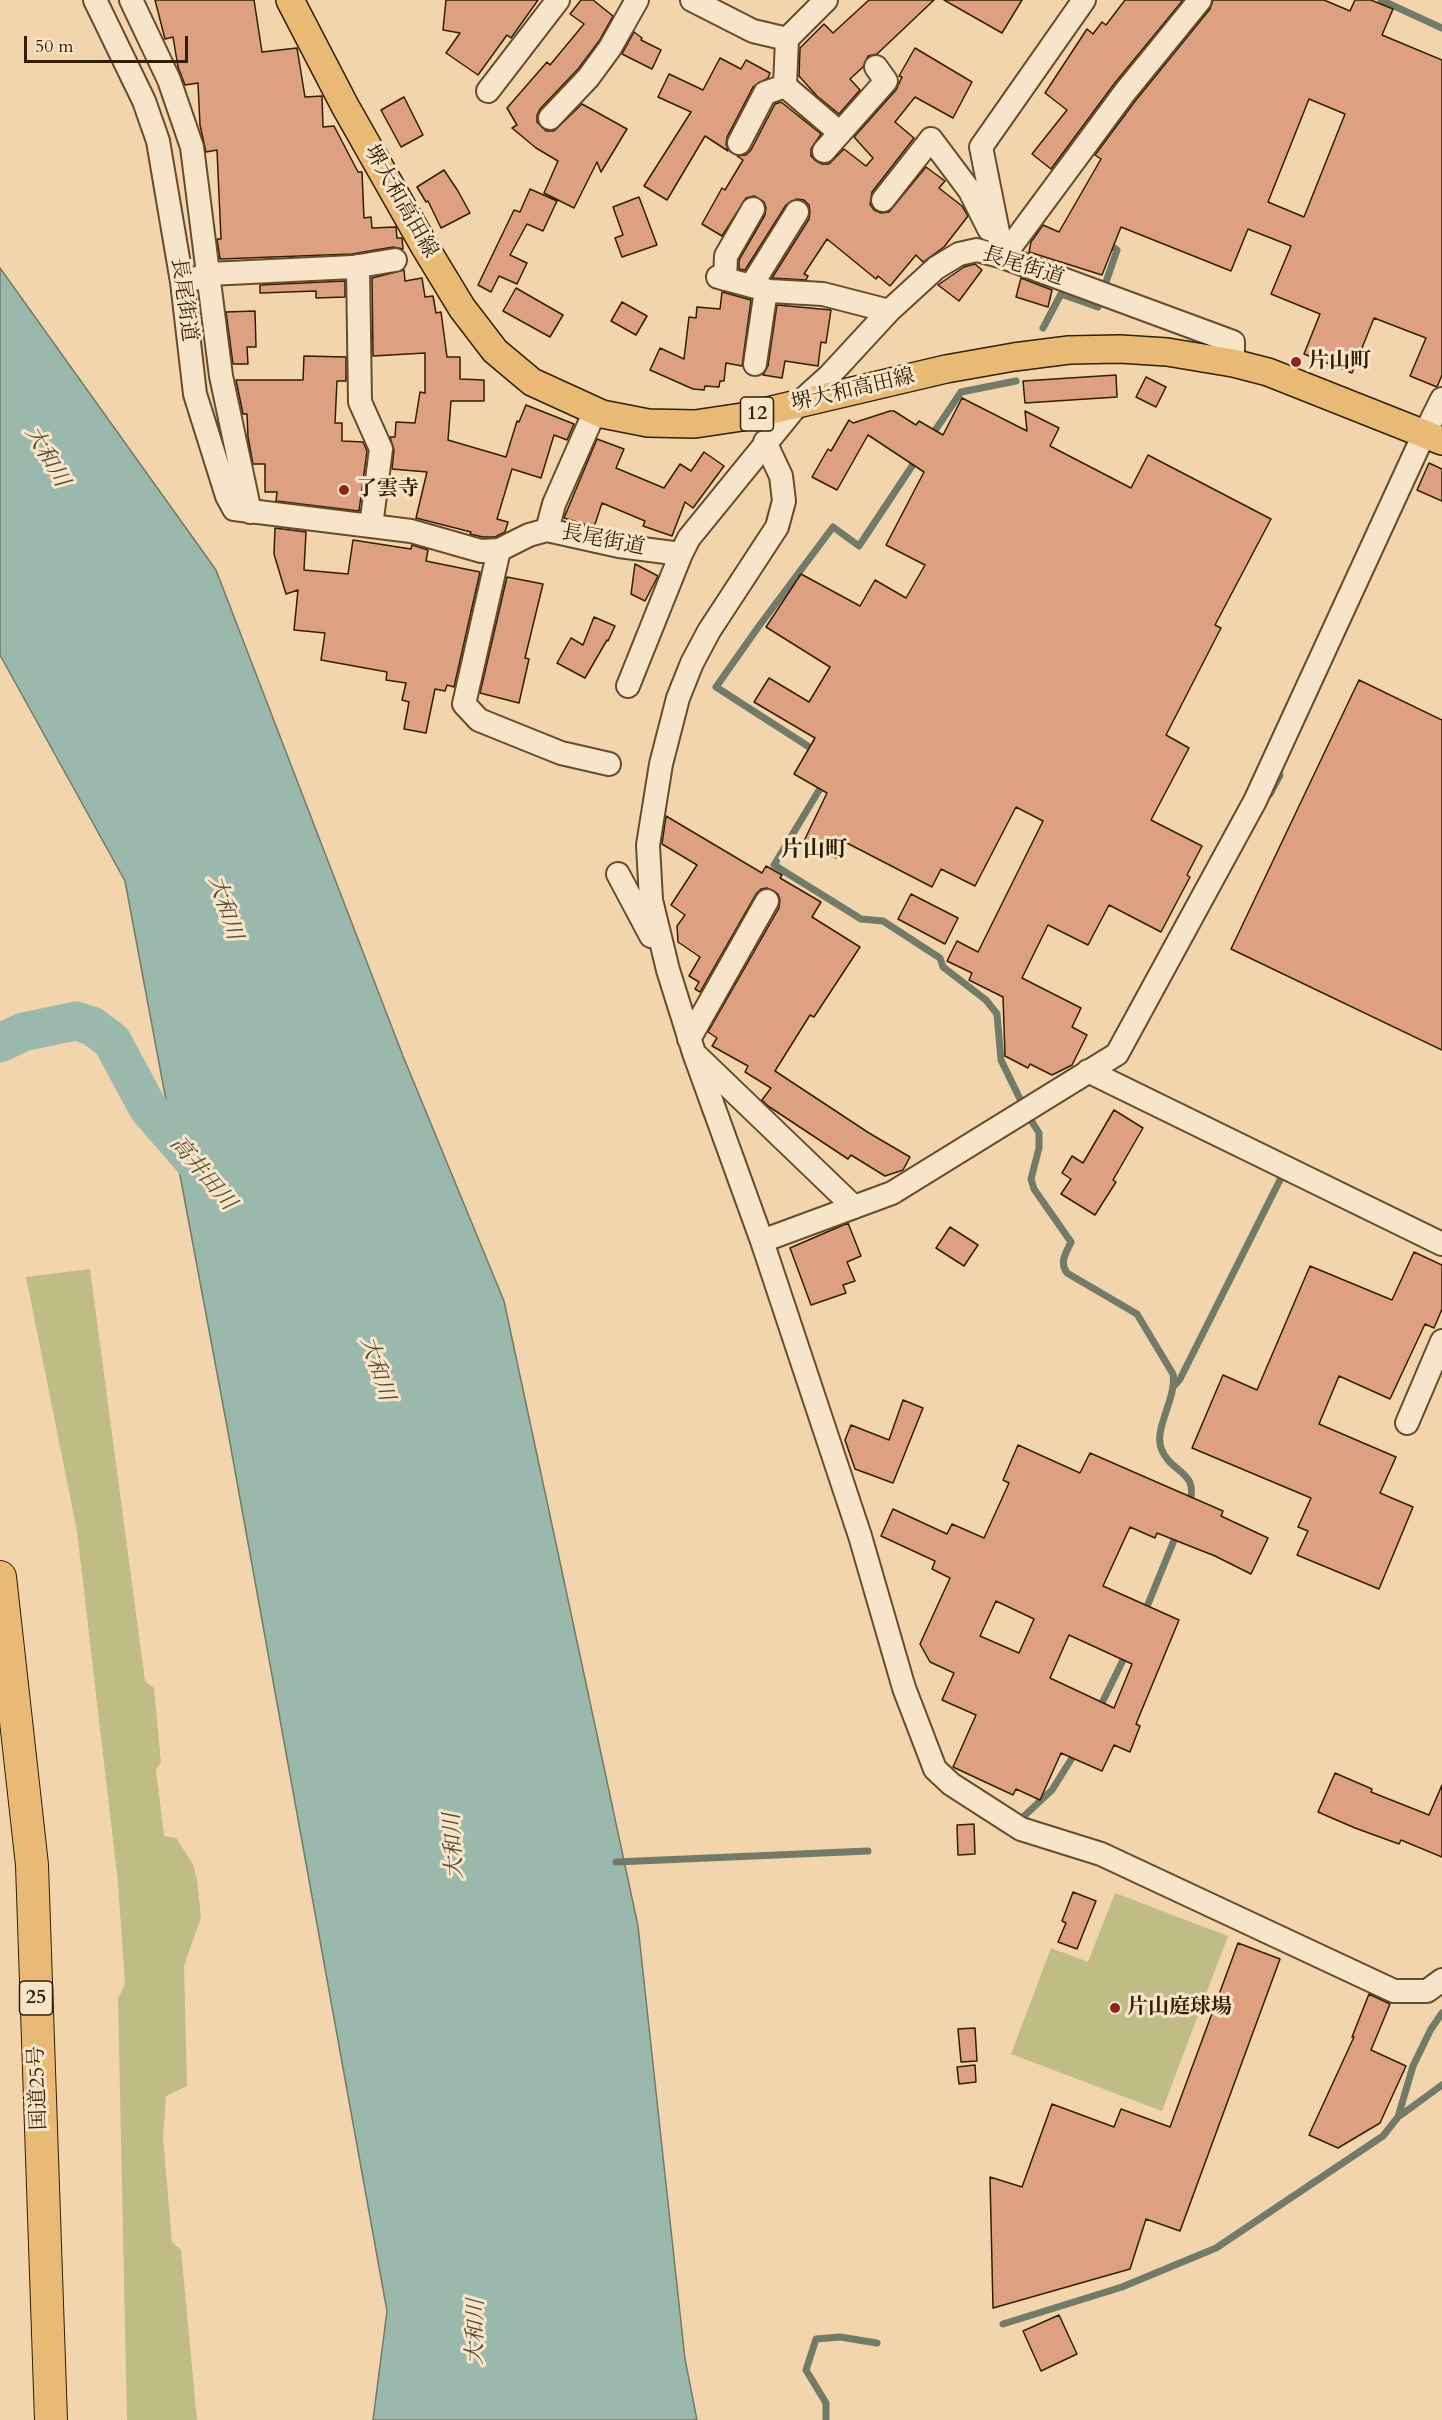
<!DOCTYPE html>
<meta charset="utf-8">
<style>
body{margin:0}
#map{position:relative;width:1442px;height:2420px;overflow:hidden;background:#f2d5ac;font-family:Cardo,serif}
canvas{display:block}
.scale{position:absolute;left:24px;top:36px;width:164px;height:27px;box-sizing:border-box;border:3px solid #341e01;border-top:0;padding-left:8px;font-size:18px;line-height:21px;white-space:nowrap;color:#341e01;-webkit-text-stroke:4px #f7e4c9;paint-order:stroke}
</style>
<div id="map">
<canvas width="1442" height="2420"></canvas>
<div class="scale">50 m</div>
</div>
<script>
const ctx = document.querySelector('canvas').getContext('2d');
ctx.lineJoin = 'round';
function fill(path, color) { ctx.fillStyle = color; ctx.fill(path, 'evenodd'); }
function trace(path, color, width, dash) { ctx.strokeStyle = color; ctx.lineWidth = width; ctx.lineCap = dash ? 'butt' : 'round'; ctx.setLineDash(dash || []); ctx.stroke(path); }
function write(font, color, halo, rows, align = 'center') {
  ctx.font = font + ' Cardo,"Noto Serif JP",serif'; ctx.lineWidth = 6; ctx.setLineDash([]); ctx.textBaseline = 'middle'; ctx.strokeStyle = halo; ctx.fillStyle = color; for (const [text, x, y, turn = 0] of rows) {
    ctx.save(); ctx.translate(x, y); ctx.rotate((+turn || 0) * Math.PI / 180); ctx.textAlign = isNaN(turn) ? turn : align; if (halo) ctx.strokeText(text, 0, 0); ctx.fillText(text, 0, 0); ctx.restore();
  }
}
fill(new Path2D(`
 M 90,1269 L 145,1681 L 154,1688 L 161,1763 L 156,1769 L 164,1836 L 176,1838 L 193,1864 L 197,1880 L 201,1917 L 184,1966 L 187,2086 L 166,2096 L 163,2138 L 172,2242 L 181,2250 L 197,2420 L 127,2420 L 118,1999 L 125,1984 L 118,1883 L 77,1531 L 26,1277 Z
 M 1115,1893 L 1228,1936 L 1162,2111 L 1011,2054 L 1051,1948 L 1088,1962 Z`), '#c0bc86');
const water = new Path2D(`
 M 0,268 L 216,570 L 403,1056 L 504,1301 L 638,1926 L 685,2359 L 697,2420 L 373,2420 L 387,2311 L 226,1421 L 125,881 L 0,655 Z`);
fill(water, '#9bb8ac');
trace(water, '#727a68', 1.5);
trace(new Path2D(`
 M 1381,0 L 1442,28
 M 1105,285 L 1117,250 L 1106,242
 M 1043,328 L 1061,294 L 1098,307
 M 930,438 L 961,392 L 1016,381
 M 817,752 L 716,687 L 759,626 L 833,527 L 859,546 L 918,457
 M 824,782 L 774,865 L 861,919 L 883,921 L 940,958 L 943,967 L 986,1000 L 997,1014 L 1001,1060 L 1020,1099
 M 1270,794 L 1280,775
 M 1029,1117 L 1039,1133 L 1039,1148 L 1031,1179 L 1034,1189 L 1071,1242 C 1066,1253 1059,1262 1067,1273 L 1137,1314 L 1173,1374 C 1177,1397 1154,1428 1161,1448 C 1170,1474 1202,1471 1188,1506
 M 1175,1385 L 1180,1379 L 1282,1176 L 1286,1178
 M 1144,1614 L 1177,1533
 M 1099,1709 L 1126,1654
 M 1023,1817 L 1052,1790 L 1077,1750
 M 616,1862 L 868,1851
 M 1401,2115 L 1442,2085
 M 1003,2324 L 1122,2287 L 1216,2248 L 1383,2136 L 1398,2117 L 1413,2066 L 1431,2029 L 1442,2013
 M 826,2420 L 826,2403 L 806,2370 L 816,2339 L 840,2337 L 877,2343`), '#727a68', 7);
trace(new Path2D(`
 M 0,1043 L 23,1032 L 76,1021 L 92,1026 L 112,1041 L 148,1108 L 207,1176`), '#9bb8ac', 39);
const building = new Path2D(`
 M 155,0 L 254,0 L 262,52 L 297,48 L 305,97 L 322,96 L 323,127 L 334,126 L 358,172 L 362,172 L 364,218 L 371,217 L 372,228 L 396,227 L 397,238 L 402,238 L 403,249 L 393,247 L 352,254 L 220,259 L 217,239 L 221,239 L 217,150 L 206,152 L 200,125 L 198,83 L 185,85 L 178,67 L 173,37 L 165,39 Z
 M 446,0 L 538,0 L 511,38 L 507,35 L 478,75 L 446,53 L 460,33 L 443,30 Z
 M 581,0 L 593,0 L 613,16 L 599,41 L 578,69 L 540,109 L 537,115 L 537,122 L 546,131 L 554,131 L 582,104 L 627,129 L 601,172 L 597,162 L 574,208 L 544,193 L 558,161 L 536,148 L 512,128 L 517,125 L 507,108 L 547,62 L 550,65 L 584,24 L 570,14 Z
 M 869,0 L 934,0 L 877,54 L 868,56 L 863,67 L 850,79 L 860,90 L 839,114 L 817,96 L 799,76 L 800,48 L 824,24 L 833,33 Z
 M 944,0 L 1022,0 L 1002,33 Z
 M 1125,0 L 1183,0 L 1114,84 L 1051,169 L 1032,154 L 1067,110 L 1045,93 L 1087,29 L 1093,34 L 1102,22 L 1106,25 Z
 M 1213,0 L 1324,0 L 1350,11 L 1355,0 L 1371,0 L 1393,9 L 1382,35 L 1442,60 L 1442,375 L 1437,387 L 1410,376 L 1426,338 L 1374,318 L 1352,373 L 1304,354 L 1320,314 L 1271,294 L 1291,246 L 1248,229 L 1231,271 L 1121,227 L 1102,275 L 1029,252 L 1031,242 L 1043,225 L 1059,232 L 1101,159 L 1095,155 L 1136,100 L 1210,9 ZM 1309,99 L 1345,114 L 1304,217 L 1268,202 Z
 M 634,32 L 642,38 L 641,40 L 661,50 L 652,69 L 622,54 Z
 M 915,48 L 972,82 L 953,118 L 915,97 L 895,122 L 914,138 L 872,192 L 870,204 L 874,210 L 881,213 L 889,212 L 926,167 L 945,181 L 939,188 L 962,206 L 968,216 L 944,247 L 923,262 L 916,255 L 890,286 L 878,276 L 876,279 L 827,239 L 804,274 L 808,276 L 806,280 L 772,278 L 809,219 L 810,212 L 809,205 L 804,200 L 797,199 L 786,205 L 745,270 L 739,269 L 739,260 L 765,215 L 766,208 L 764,202 L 754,196 L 746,198 L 722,236 L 702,224 L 722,188 L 725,190 L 743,160 L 737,156 L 746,155 L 751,150 L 775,104 L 781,102 L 821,134 L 811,149 L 811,156 L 816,161 L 822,164 L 829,164 L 844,149 L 866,166 L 873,158 L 854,137 L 896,90 L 902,77 L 899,76 Z
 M 720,58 L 741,69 L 746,60 L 770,73 L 768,78 L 753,87 L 727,137 L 726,144 L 728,151 L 705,136 L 667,200 L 644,186 L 691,112 L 658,97 L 669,74 L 703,90 Z
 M 404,97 L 423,135 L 401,147 L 381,110 Z
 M 444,170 L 458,191 L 470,213 L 441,228 L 428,201 L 426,202 L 417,187 Z
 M 530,189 L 557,201 L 543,231 L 527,224 L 510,255 L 527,263 L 517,284 L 499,276 L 491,292 L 478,285 L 514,210 L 520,212 Z
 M 639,197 L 657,245 L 622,257 L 615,238 L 623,235 L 613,207 Z
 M 975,264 L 982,270 L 959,301 L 938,285 L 964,267 Z
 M 404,270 L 405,281 L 422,278 L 425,297 L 433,296 L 436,313 L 441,312 L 447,357 L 460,357 L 460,379 L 484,380 L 484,401 L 451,401 L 448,440 L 506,457 L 517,421 L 519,422 L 526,405 L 574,424 L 567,440 L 554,435 L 541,478 L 512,469 L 497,519 L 508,522 L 505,532 L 495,537 L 483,537 L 470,534 L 471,532 L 416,518 L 427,472 L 392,469 L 394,450 L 390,437 L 395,437 L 396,422 L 415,423 L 420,392 L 425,393 L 425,353 L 373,356 L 372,278 Z
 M 1021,278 L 1052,290 L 1048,307 L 1016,297 Z
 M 345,281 L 345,297 L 316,298 L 316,291 L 260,293 L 260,285 Z
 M 516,288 L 563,315 L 550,337 L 503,311 Z
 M 722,292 L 751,300 L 742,366 L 726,363 L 724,381 L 720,381 L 719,387 L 705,386 L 704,390 L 693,389 L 650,370 L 660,348 L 684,359 L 689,317 L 696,318 L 697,307 L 720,309 Z
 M 622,302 L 647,316 L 636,335 L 611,321 Z
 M 777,305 L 831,310 L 826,343 L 821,342 L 818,366 L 785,361 L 782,378 L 763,375 L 768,366 Z
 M 255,311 L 256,347 L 247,347 L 248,364 L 233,364 L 226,312 Z
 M 304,356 L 346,357 L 346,381 L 337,381 L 335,423 L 342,423 L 342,441 L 363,442 L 367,451 L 359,511 L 276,501 L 277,492 L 265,492 L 265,464 L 253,464 L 248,437 L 247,414 L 243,414 L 236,380 L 303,380 Z
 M 1116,375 L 1117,397 L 1025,403 L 1023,381 Z
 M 1146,377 L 1166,387 L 1156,407 L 1136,397 Z
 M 962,398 L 1027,431 L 1025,411 L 1059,428 L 1050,446 L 1131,488 L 1148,455 L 1271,519 L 1215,625 L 1221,628 L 1166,735 L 1189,748 L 1151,820 L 1202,846 L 1187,875 L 1190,877 L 1161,932 L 1109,905 L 1088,945 L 1048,925 L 1022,978 L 1081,1008 L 1072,1027 L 1087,1035 L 1072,1065 L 1052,1075 L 1030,1064 L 1028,1068 L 1005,1056 L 1003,997 L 969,980 L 972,973 L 947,961 L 957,941 L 978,952 L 1043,821 L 1016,807 L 975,886 L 941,869 L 932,887 L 845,842 L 836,858 L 804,841 L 827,793 L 794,774 L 815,738 L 754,702 L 769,678 L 809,702 L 830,667 L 766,627 L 801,574 L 860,606 L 875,580 L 906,598 L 925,565 L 886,545 L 924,472 L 868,435 L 837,490 L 812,477 L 828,449 L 831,451 L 849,420 L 853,423 L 890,411 L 894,411 L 916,425 L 919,421 L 943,435 Z
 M 597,439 L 624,449 L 616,468 L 664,488 L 680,464 L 691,471 L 704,452 L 724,466 L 693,508 L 685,502 L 672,536 L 643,526 L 645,521 L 602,503 L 594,527 L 564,518 Z
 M 1429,463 L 1442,469 L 1442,501 L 1417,490 Z
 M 275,528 L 306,532 L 304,570 L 348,574 L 353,540 L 411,549 L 412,545 L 428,550 L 426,561 L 480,572 L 454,687 L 447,685 L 445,691 L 435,689 L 426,733 L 404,729 L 409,702 L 402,700 L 406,683 L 386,680 L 387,672 L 321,660 L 325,633 L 294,630 L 298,590 L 286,594 L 274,554 Z
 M 635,564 L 658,576 L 645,601 L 631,594 Z
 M 507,577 L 543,584 L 525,658 L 529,659 L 519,703 L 480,693 Z
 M 594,617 L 615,626 L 608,641 L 607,640 L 585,678 L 557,663 L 571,638 L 583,645 Z
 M 1359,680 L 1442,720 L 1442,1050 L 1231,949 Z
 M 666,816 L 762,873 L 766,866 L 782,875 L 780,878 L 821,902 L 812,917 L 860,947 L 814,1017 L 810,1015 L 775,1071 L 869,1133 L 910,1157 L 903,1170 L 885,1176 L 851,1155 L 848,1159 L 768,1106 L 762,1100 L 771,1088 L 745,1072 L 748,1066 L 712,1046 L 717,1038 L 708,1032 L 779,908 L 780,900 L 778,894 L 767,888 L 761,889 L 756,894 L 700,992 L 695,989 L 699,982 L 689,976 L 700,957 L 678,942 L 677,926 L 685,915 L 671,905 L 697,865 L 662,844 Z
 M 911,894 L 958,918 L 945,944 L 898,919 Z
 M 1114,1110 L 1143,1128 L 1113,1180 L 1116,1182 L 1095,1215 L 1061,1194 L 1071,1179 L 1062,1173 L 1072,1156 L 1083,1163 Z
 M 848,1223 L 861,1256 L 847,1262 L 855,1281 L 843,1285 L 846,1293 L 811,1305 L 790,1248 Z
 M 950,1227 L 978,1245 L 964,1266 L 936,1248 Z
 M 1414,1252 L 1442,1265 L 1442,1309 L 1434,1328 L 1425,1324 L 1390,1399 L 1339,1376 L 1319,1424 L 1396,1457 L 1380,1493 L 1413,1507 L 1379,1589 L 1297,1555 L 1308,1531 L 1298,1527 L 1311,1498 L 1192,1448 L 1223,1375 L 1257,1390 L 1310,1266 L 1392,1300 Z
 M 903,1400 L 923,1408 L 893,1483 L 855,1469 L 845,1440 L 851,1425 L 889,1440 Z
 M 1018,1445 L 1080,1473 L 1090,1453 L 1223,1511 L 1221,1516 L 1268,1538 L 1251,1574 L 1215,1556 L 1157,1533 L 1155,1538 L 1130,1527 L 1103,1586 L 1179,1620 L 1136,1724 L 1140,1726 L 1130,1752 L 1114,1745 L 1102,1771 L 1061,1753 L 1040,1800 L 1016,1789 L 1013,1795 L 953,1767 L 976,1715 L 942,1700 L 954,1673 L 930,1662 L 920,1644 L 950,1578 L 932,1569 L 935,1561 L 881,1536 L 893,1509 L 947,1534 L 952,1524 L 984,1538 L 1009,1483 L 1003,1480 ZM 996,1601 L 1034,1619 L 1019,1653 L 980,1636 ZM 1069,1635 L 1132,1664 L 1114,1708 L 1050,1678 Z
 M 1335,1773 L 1372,1789 L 1371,1792 L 1429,1815 L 1442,1785 L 1442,1857 L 1401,1840 L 1399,1844 L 1355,1828 L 1318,1812 Z
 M 974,1824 L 975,1854 L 958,1855 L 957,1825 Z
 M 1073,1892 L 1096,1901 L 1077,1949 L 1058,1942 L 1066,1923 L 1062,1921 Z
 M 1238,1943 L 1280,1959 L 1180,2231 L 1146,2219 L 1130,2269 L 993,2308 L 990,2177 L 1022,2187 L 1052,2104 L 1114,2127 L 1121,2109 L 1170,2127 Z
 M 1369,1994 L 1390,2004 L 1371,2050 L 1406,2066 L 1380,2123 L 1338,2148 L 1309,2135 L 1354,2037 L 1352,2037 Z
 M 975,2028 L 977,2061 L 961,2062 L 958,2029 Z
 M 975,2065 L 976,2082 L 959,2084 L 957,2067 Z
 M 1059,2315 L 1077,2354 L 1041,2371 L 1023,2331 Z`);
fill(building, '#dda182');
trace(building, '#341e01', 1.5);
const minor = new Path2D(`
 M 95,0 L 144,101 L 158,141 L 182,282 L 195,394 L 227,496 L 234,509 L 411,531 L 481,551 L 499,550 L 529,535 L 547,530 L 619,546 L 681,554 L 689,538 L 798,404 L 829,376 L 889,311 L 936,268 L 959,254 L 977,250 L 1003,257 L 1233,342 L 1233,363
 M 131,0 L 169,80 L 192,147 L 221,376 L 250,512
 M 692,0 L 753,31 L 787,39
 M 785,86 L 840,133
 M 488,91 L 558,0
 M 550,118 L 588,78 L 610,48 L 637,0
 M 739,143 L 765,93 L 785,86 L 787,39 L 826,0
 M 824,151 L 886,81 L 876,67
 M 883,200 L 931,139 L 970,191 L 989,229
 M 1003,257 L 1125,92 L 1200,0
 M 1003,257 L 981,147 L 1084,0
 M 358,266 L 360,402 L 381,449 L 371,526
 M 718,277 L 770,291 L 823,294 L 889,311
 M 194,279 L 209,274 L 353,267 L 395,260
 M 725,279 L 726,256 L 753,209
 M 751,286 L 797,212
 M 755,364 L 766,290
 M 765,442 L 781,476 L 784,501 L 777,527 L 709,631 L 692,663 L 678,698 L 661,764 L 648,845 L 651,900 L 668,970 L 694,1053 L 762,1241 L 860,1536 L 904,1688 L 935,1769 L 951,1784 L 1021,1829 L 1101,1854 L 1394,1991 L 1427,1991 L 1442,1980
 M 547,530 L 554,504 L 595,411
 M 499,550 L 464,704 L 479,720 L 561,753 L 609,764
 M 628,686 L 681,554
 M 618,874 L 651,936
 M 689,1039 L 767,901
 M 697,1056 L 854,1207
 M 1088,1071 L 1442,1244
 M 762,1241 L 892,1193 L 1117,1054 L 1255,801 L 1418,447 L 1442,399
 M 1407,1423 L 1442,1341`);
const major = new Path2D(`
 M 290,0 L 345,106 L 425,247 L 462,308 L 495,351 L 532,382 L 602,414 L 648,423 L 695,424 L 742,417 L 946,369 L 1014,357 L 1069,350 L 1120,349 L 1167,352 L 1233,363 L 1268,372 L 1442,441`);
const highway = new Path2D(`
 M 0,1577 L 32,1865 L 51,2420`);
trace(minor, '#644c2c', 26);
trace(major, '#341e01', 30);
trace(highway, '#341e01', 34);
trace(minor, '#f7e4c9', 22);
trace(major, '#e9ba76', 27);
trace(highway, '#e9ba76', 32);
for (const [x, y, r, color] of [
 [1296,362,6,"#8f2418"],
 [344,490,6,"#8f2418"],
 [1115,2008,6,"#8f2418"]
]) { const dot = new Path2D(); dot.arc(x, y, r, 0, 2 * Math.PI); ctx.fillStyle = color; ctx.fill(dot); trace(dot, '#f7e4c9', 2); }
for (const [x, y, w] of [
 [757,414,33],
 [36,1998,33]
]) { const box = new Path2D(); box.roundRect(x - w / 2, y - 17, w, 34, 4.5); ctx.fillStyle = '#f7e4c9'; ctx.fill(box); trace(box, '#341e01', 1.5); }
write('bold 20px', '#341e01', null, [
 ["12",757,414],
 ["25",36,1998]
]);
write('21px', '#341e01', '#f7e4c9', [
 ["堺大和高田線",400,202,60],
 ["長尾街道",1023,267,18],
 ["長尾街道",183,300,82],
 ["堺大和高田線",853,391,-13],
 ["長尾街道",603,541,11],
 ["国道25号",39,2088,-92]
]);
write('bold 21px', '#341e01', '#f7e4c9', [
 ["片山町",1308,362],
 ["了雲寺",356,490],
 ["片山庭球場",1127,2008]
], 'left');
write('italic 22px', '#534c34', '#f7e4c9', [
 ["大和川",46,457,60],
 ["大和川",224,908,72],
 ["高井田川",202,1174,50],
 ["大和川",376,1369,72],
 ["大和川",455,1846,-93],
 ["大和川",477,2332,-89]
]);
write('bold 22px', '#341e01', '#f7e4c9', [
 ["片山町",814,851]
]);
</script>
